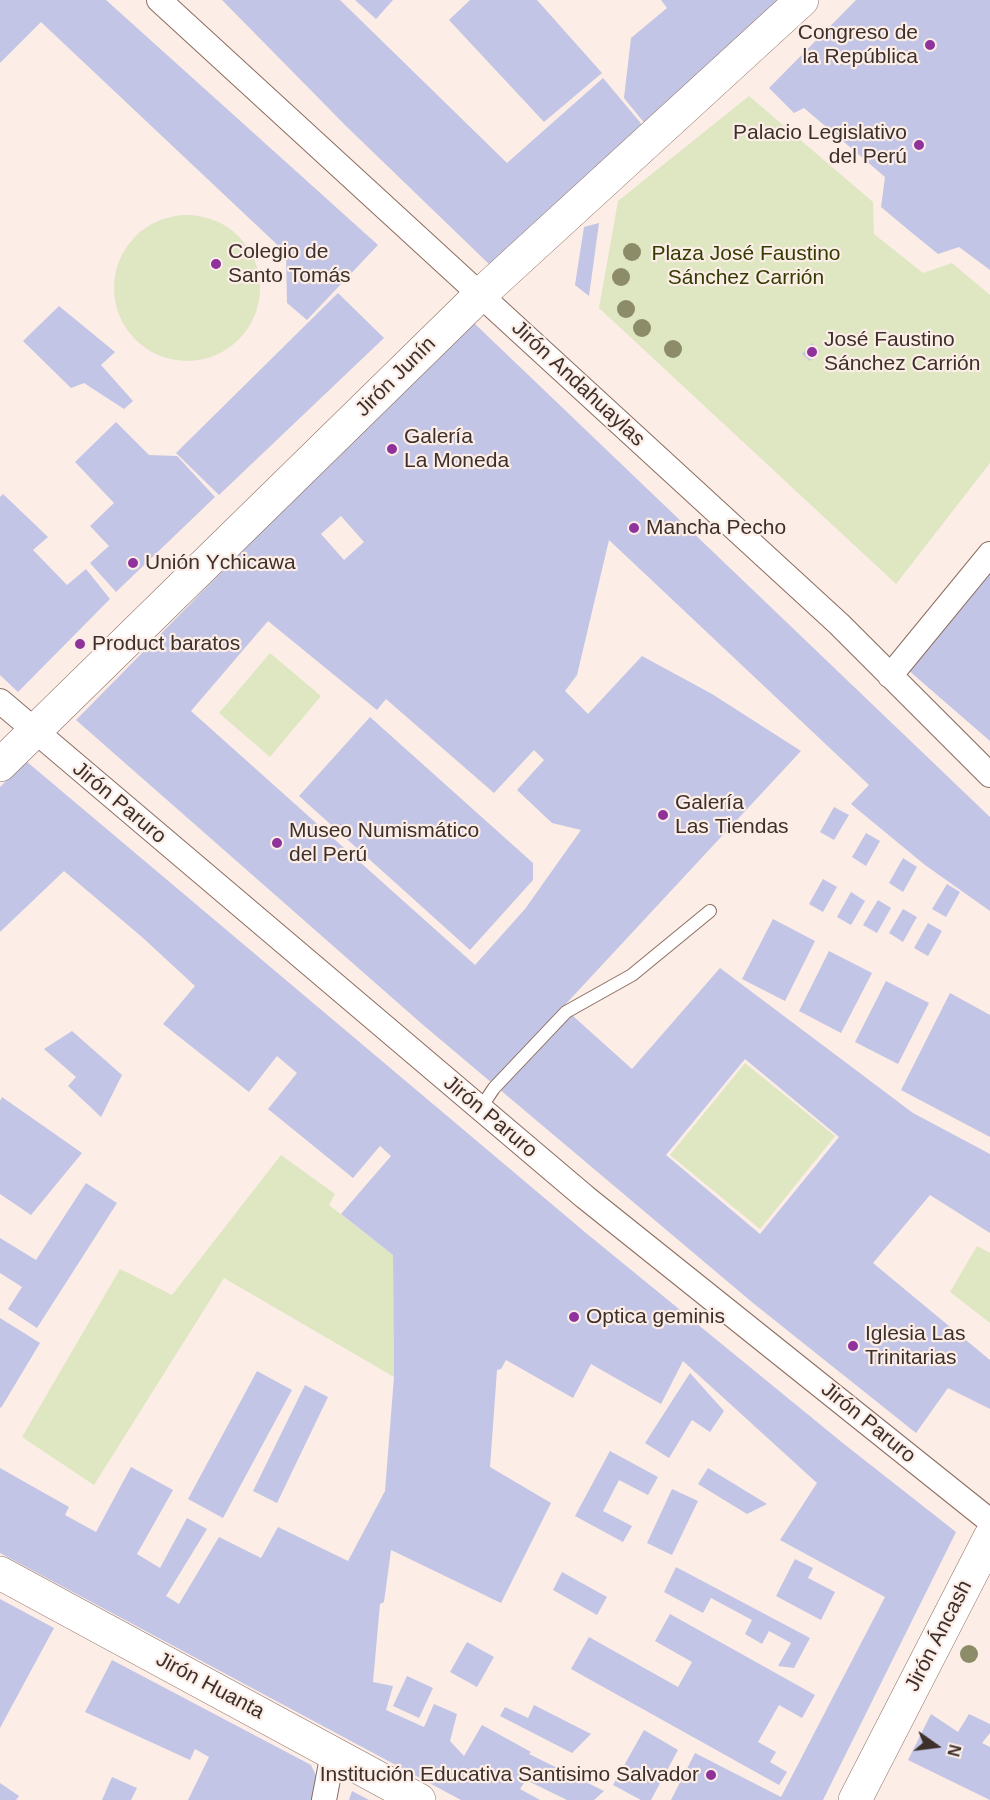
<!DOCTYPE html>
<meta charset="utf-8">
<style>
body{margin:0}
#map{position:relative;width:990px;height:1800px;overflow:hidden;background:#fcede7;font-family:Arial,sans-serif}
canvas{display:block}
.north{position:absolute;left:906px;top:1716px;width:60px;height:60px;-webkit-text-stroke:4px #fcede7;paint-order:stroke;rotate:104deg;font-size:16px;font-weight:700;line-height:24px;text-align:center;color:#3d302a}
.north::after{content:'';display:block;margin:auto;width:21px;height:27px;background:#3d302a;clip-path:polygon(50% 0,100% 100%,50% 72%,0 100%)}
</style>
<div id="map">
<canvas width="990" height="1800"></canvas>
<div class="north">N</div>
</div>
<script>
const ctx = document.querySelector('canvas').getContext('2d');
ctx.lineJoin = 'round';
function fill(path, color) { ctx.fillStyle = color; ctx.fill(path, 'evenodd'); }
function trace(path, color, width, dash) { ctx.strokeStyle = color; ctx.lineWidth = width; ctx.lineCap = dash ? 'butt' : 'round'; ctx.setLineDash(dash || []); ctx.stroke(path); }
function write(font, color, halo, rows, align = 'center') {
  ctx.font = font + ' Arial,sans-serif'; ctx.lineWidth = 4.5; ctx.setLineDash([]); ctx.textBaseline = 'middle'; ctx.strokeStyle = halo; ctx.fillStyle = color; for (const [text, x, y, turn = 0] of rows) {
    ctx.save(); ctx.translate(x, y); ctx.rotate((+turn || 0) * Math.PI / 180); ctx.textAlign = isNaN(turn) ? turn : align; if (halo) ctx.strokeText(text, 0, 0); ctx.fillText(text, 0, 0); ctx.restore();
  }
}
fill(new Path2D(`
 M 749,96 L 873,202 L 874,234 L 923,273 L 952,263 L 990,295 L 990,463 L 896,584 L 599,308 L 618,201 Z
 M114 288a73 73 0 1 1 146 0a73 73 0 1 1-146 0Z
 M 270,653 L 321,696 L 270,757 L 219,713 Z
 M 745,1063 L 835,1136 L 760,1229 L 670,1155 Z
 M 281,1155 L 335,1194 L 329,1205 L 393,1255 L 394,1377 L 224,1278 L 94,1485 L 22,1437 L 120,1269 L 172,1295 Z
 M 977,1246 L 990,1253 L 990,1323 L 950,1292 Z`), '#dee7c1');
fill(new Path2D(`
 M 0,0 L 106,0 L 378,245 L 307,320 L 287,303 L 286,253 L 41,22 L 0,63 Z
 M 222,0 L 340,0 L 507,163 L 603,78 L 644,127 L 550,208 L 491,266 L 346,126 Z
 M 355,0 L 393,0 L 376,19 Z
 M 470,0 L 537,0 L 602,73 L 544,122 L 449,20 Z
 M 661,0 L 778,0 L 646,125 L 624,98 L 631,38 L 667,8 Z
 M 856,0 L 990,0 L 990,270 L 959,247 L 938,254 L 911,232 L 881,207 L 885,177 L 804,108 L 794,113 L 769,88 Z
 M 599,223 L 589,296 L 575,285 L 584,227 Z
 M 338,293 L 384,338 L 219,495 L 176,453 Z
 M 59,306 L 115,352 L 101,365 L 133,401 L 124,409 L 84,383 L 71,388 L 23,341 Z
 M 474,323 L 990,817 L 990,911 L 925,865 L 851,804 L 869,785 L 609,540 L 577,675 L 565,691 L 588,714 L 642,656 L 712,694 L 801,751 L 563,1007 L 632,1069 L 720,968 L 913,1113 L 990,1154 L 990,1233 L 930,1195 L 873,1263 L 990,1360 L 990,1409 L 948,1388 L 916,1433 L 753,1303 L 422,1024 L 76,720 L 330,462 ZM 341,516 L 364,542 L 344,560 L 321,534 ZM 268,621 L 377,710 L 386,699 L 494,793 L 534,750 L 544,760 L 517,790 L 552,823 L 581,830 L 525,909 L 475,965 L 191,711 ZM 745,1059 L 839,1137 L 760,1234 L 666,1155 Z
 M 812,343 L 820,351 L 810,361 L 802,354 Z
 M 116,422 L 149,455 L 177,456 L 215,497 L 116,592 L 90,563 L 109,546 L 90,526 L 114,503 L 75,462 Z
 M 3,494 L 48,537 L 33,550 L 67,585 L 86,569 L 110,599 L 18,692 L 0,675 L 0,497 Z
 M 990,568 L 990,741 L 907,669 Z
 M 370,717 L 533,863 L 533,880 L 470,950 L 299,796 Z
 M 26,761 L 586,1233 L 844,1444 L 956,1532 L 823,1800 L 671,1800 L 695,1753 L 781,1797 L 885,1597 L 780,1540 L 817,1483 L 683,1361 L 661,1404 L 591,1364 L 573,1398 L 506,1360 L 501,1369 L 497,1370 L 490,1467 L 551,1503 L 501,1603 L 391,1550 L 384,1602 L 380,1604 L 373,1682 L 393,1686 L 386,1710 L 424,1727 L 434,1704 L 457,1714 L 450,1741 L 464,1756 L 482,1725 L 531,1752 L 529,1754 L 604,1791 L 594,1800 L 567,1800 L 526,1780 L 520,1789 L 540,1800 L 461,1800 L 0,1553 L 0,1468 L 69,1507 L 65,1515 L 96,1532 L 131,1467 L 173,1490 L 137,1554 L 160,1568 L 187,1518 L 207,1529 L 166,1596 L 179,1604 L 219,1537 L 261,1558 L 278,1527 L 348,1561 L 385,1491 L 394,1377 L 393,1255 L 341,1214 L 391,1156 L 380,1146 L 353,1178 L 268,1109 L 297,1073 L 277,1056 L 249,1092 L 163,1024 L 195,986 L 142,937 L 64,871 L 0,932 L 0,787 Z
 M 834,807 L 849,815 L 834,840 L 820,832 Z
 M 866,833 L 880,841 L 866,866 L 852,857 Z
 M 903,858 L 917,867 L 903,892 L 889,883 Z
 M 823,879 L 837,887 L 823,912 L 809,904 Z
 M 947,884 L 960,892 L 946,917 L 932,909 Z
 M 851,892 L 865,901 L 851,925 L 837,917 Z
 M 878,900 L 891,908 L 877,933 L 863,925 Z
 M 903,909 L 917,917 L 903,942 L 889,933 Z
 M 773,919 L 815,941 L 785,1001 L 742,979 Z
 M 928,923 L 942,931 L 928,956 L 914,948 Z
 M 829,951 L 872,973 L 841,1033 L 799,1011 Z
 M 886,981 L 929,1003 L 898,1064 L 855,1042 Z
 M 950,993 L 990,1015 L 990,1137 L 901,1090 Z
 M 72,1031 L 122,1075 L 101,1117 L 68,1086 L 76,1077 L 44,1049 Z
 M 2,1097 L 82,1153 L 31,1215 L 0,1194 L 0,1101 Z
 M 86,1183 L 117,1203 L 37,1328 L 8,1309 L 22,1287 L 0,1273 L 0,1238 L 36,1260 Z
 M 0,1318 L 40,1343 L 1,1408 L 0,1407 Z
 M 257,1371 L 292,1390 L 223,1518 L 188,1499 Z
 M 690,1373 L 724,1411 L 710,1432 L 692,1420 L 669,1458 L 645,1443 Z
 M 305,1385 L 328,1397 L 277,1503 L 253,1491 Z
 M 610,1451 L 658,1477 L 648,1495 L 619,1480 L 603,1511 L 632,1526 L 623,1542 L 575,1516 Z
 M 708,1468 L 767,1504 L 747,1514 L 698,1484 Z
 M 672,1489 L 698,1501 L 672,1555 L 647,1543 Z
 M 795,1559 L 813,1568 L 808,1578 L 835,1592 L 821,1620 L 776,1596 Z
 M 676,1567 L 810,1638 L 794,1668 L 778,1666 L 791,1643 L 769,1631 L 762,1644 L 745,1634 L 752,1620 L 711,1598 L 703,1613 L 664,1592 Z
 M 562,1572 L 607,1597 L 597,1615 L 553,1590 Z
 M 0,1599 L 54,1628 L 0,1728 Z
 M 670,1614 L 815,1695 L 802,1718 L 779,1705 L 758,1742 L 776,1752 L 770,1762 L 787,1772 L 779,1785 L 571,1669 L 589,1637 L 678,1687 L 692,1662 L 655,1641 Z
 M 467,1642 L 494,1657 L 477,1687 L 450,1672 Z
 M 112,1660 L 311,1765 L 319,1782 L 315,1800 L 188,1800 L 209,1757 L 195,1749 L 190,1760 L 85,1712 Z
 M 407,1676 L 433,1688 L 419,1718 L 393,1706 Z
 M 534,1705 L 591,1734 L 572,1753 L 500,1716 L 505,1707 L 528,1718 Z
 M 931,1714 L 958,1732 L 969,1714 L 990,1724 L 990,1733 L 982,1743 L 990,1747 L 990,1800 L 908,1760 Z
 M 644,1730 L 678,1750 L 651,1800 L 641,1800 L 613,1785 Z
 M 112,1777 L 137,1788 L 131,1800 L 102,1800 Z
 M 0,1783 L 19,1796 L 16,1800 L 0,1800 Z
 M 352,1791 L 369,1800 L 349,1800 Z`), '#c2c5e5');
const lane = new Path2D(`
 M 480,1109 L 494,1088 L 566,1012 L 632,975 L 710,911`);
const street = new Path2D(`
 M 159,0 L 839,624 L 990,775
 M 890,676 L 990,554
 M 0,701 L 585,1197 L 990,1521
 M 324,1800 L 333,1753`);
const secondary = new Path2D(`
 M 0,765 L 481,294 L 802,0
 M 0,1573 L 419,1800
 M 855,1800 L 990,1537`);
trace(lane, '#8c6d60', 14);
trace(street, '#8c6d60', 26);
trace(secondary, '#8c6d60', 34);
trace(lane, '#fff', 12);
trace(street, '#fff', 24);
trace(secondary, '#fff', 33);
ctx.fillStyle = '#8d8c68';
for (const [x, y] of [
 [632,252],
 [621,277],
 [626,309],
 [642,328],
 [673,349],
 [969,1654]
]) { ctx.beginPath(); ctx.arc(x, y, 9, 0, 2 * Math.PI); ctx.fill(); }
for (const [x, y, r, color] of [
 [930,45,6,"#8f329c"],
 [919,145,6,"#8f329c"],
 [216,264,6,"#8f329c"],
 [812,352,6,"#8f329c"],
 [392,449,6,"#8f329c"],
 [634,528,6,"#8f329c"],
 [133,563,6,"#8f329c"],
 [80,644,6,"#8f329c"],
 [663,815,6,"#8f329c"],
 [277,843,6,"#8f329c"],
 [574,1317,6,"#8f329c"],
 [853,1346,6,"#8f329c"],
 [711,1775,6,"#8f329c"]
]) { const dot = new Path2D(); dot.arc(x, y, r, 0, 2 * Math.PI); ctx.fillStyle = color; ctx.fill(dot); trace(dot, '#fcede7', 2); }
write('21px', '#3d302a', '#fcede7', [
 ["Congreso de",918,33,"right"],
 ["la República",918,57,"right"],
 ["Palacio Legislativo",907,133,"right"],
 ["del Perú",907,157,"right"],
 ["Colegio de",228,252],
 ["Santo Tomás",228,276],
 ["José Faustino",824,340],
 ["Sánchez Carrión",824,364],
 ["Galería",404,437],
 ["La Moneda",404,461],
 ["Mancha Pecho",646,528],
 ["Unión Ychicawa",145,563],
 ["Product baratos",92,644],
 ["Galería",675,803],
 ["Las Tiendas",675,827],
 ["Museo Numismático",289,831],
 ["del Perú",289,855],
 ["Optica geminis",586,1317],
 ["Iglesia Las",865,1334],
 ["Trinitarias",865,1358],
 ["Institución Educativa Santisimo Salvador",699,1775,"right"]
], 'left');
write('21px', '#333c00', '#fcede7', [
 ["Plaza José Faustino",746,254],
 ["Sánchez Carrión",746,278]
]);
write('21px', '#3d302a', '#fcede7', [
 ["Jirón Junín",396,377,-45],
 ["Jirón Andahuaylas",578,384,43],
 ["Jirón Paruro",119,803,40],
 ["Jirón Paruro",490,1117,40],
 ["Jirón Paruro",868,1423,39],
 ["Jirón Áncash",939,1636,-63],
 ["Jirón Huanta",210,1686,28]
]);
</script>
